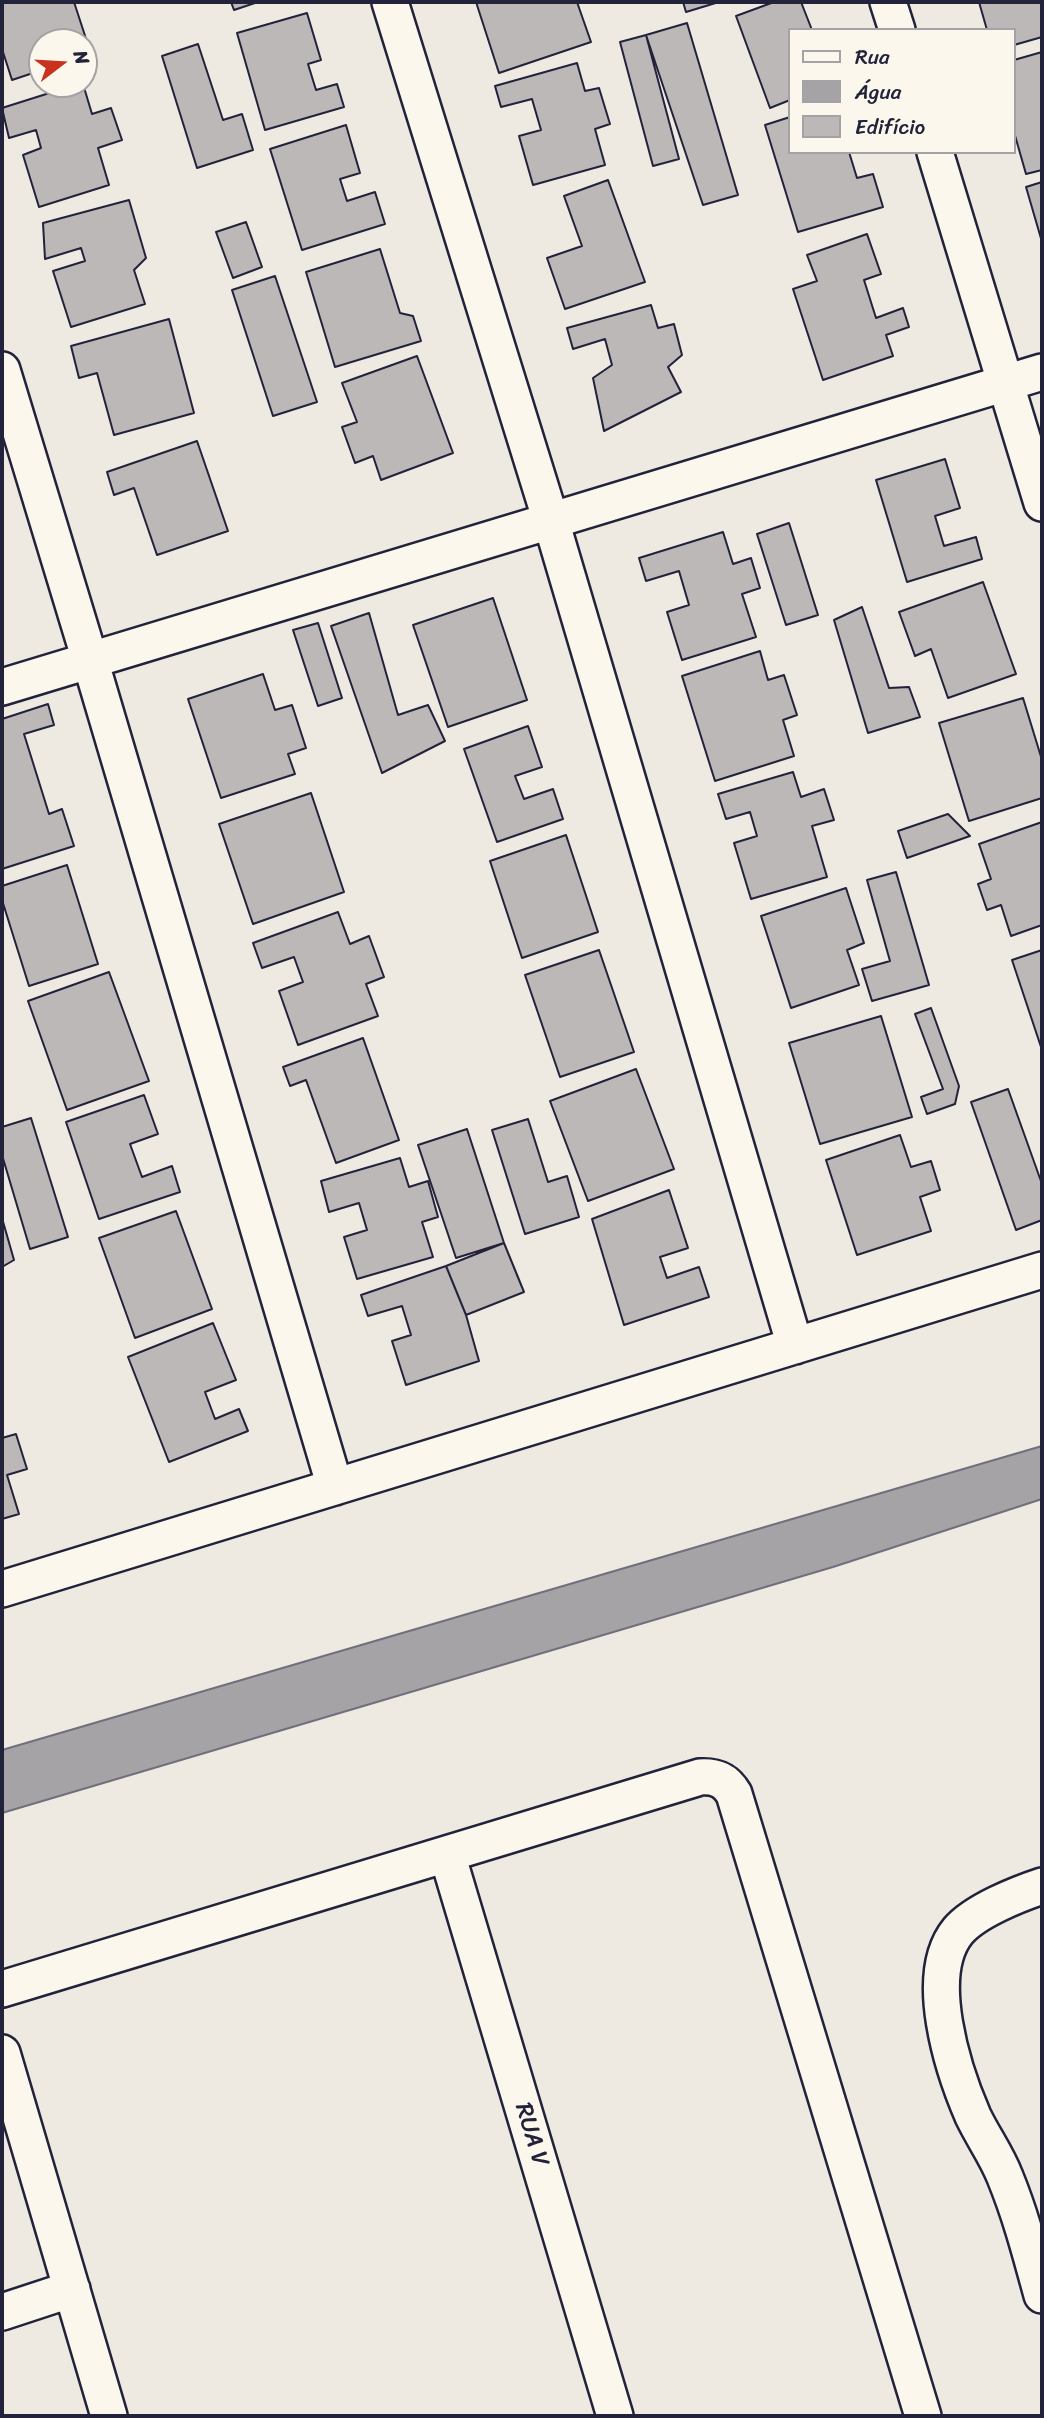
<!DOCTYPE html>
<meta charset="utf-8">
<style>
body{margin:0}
#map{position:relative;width:1044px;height:2418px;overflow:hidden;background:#eeeae2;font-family:Sriracha,sans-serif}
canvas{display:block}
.frame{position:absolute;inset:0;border:4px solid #22223b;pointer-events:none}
.legend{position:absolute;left:788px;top:28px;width:228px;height:126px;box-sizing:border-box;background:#fbf7ec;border:2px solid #a4a2a5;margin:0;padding:9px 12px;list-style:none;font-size:21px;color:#22223b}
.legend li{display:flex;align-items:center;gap:14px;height:35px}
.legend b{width:35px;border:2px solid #a4a2a5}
.north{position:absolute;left:28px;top:28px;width:70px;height:70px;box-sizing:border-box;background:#fbf7ec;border:2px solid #a4a2a5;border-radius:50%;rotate:73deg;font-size:19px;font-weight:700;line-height:28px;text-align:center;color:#22223b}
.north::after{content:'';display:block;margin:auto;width:24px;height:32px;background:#c8321e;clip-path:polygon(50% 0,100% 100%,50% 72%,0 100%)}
</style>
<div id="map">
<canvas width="1044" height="2418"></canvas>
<div class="frame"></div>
<ul class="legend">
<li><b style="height:9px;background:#fbf7ec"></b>Rua</li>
<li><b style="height:19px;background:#a6a3a7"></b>Água</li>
<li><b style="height:19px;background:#bcb8b8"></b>Edifício</li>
</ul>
<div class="north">N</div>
</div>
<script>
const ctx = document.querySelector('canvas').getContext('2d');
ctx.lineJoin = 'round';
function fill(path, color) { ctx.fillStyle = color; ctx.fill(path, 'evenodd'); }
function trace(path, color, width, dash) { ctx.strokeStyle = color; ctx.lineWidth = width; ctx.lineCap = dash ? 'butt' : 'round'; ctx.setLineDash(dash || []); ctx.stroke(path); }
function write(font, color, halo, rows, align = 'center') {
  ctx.font = font + ' Sriracha,sans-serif'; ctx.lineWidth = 5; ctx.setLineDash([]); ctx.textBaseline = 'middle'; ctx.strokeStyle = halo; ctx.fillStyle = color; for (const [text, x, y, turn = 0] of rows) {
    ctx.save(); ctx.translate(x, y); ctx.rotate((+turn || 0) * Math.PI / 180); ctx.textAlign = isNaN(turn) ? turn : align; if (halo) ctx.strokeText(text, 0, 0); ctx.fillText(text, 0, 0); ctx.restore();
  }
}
const water = new Path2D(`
 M 1042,1446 L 1042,1499 L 833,1567 L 2,1813 L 2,1750 Z`);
fill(water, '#a6a3a7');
trace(water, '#716f7c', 2);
const building = new Path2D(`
 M 2,2 L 74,2 L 91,54 L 84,57 L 84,42 L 42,42 L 42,70 L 12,80 L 2,49 Z
 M 231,2 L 258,2 L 234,10 Z
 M 476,2 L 577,2 L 591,42 L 499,73 Z
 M 683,2 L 719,2 L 686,12 Z
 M 774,2 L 801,2 L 812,30 L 790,30 L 790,100 L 770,108 L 736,16 Z
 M 979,2 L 1042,2 L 1042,37 L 1014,45 L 1014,30 L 987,30 Z
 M 307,13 L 321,60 L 308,64 L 316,90 L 337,84 L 344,107 L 265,130 L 237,33 Z
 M 687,23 L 738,195 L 703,205 L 646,35 Z
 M 646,35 L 679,159 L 653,166 L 620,42 Z
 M 198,44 L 223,120 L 242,114 L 253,150 L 197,168 L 162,56 Z
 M 1042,52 L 1042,170 L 1026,174 L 1014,132 L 1014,60 Z
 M 577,63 L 585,91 L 599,88 L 610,124 L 595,129 L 605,165 L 533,185 L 519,136 L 541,130 L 532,99 L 501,107 L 495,86 Z
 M 78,84 L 83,84 L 92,114 L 111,108 L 122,140 L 98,148 L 109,185 L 39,207 L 23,155 L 41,148 L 36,130 L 9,138 L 2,108 Z
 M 790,117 L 790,152 L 849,152 L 857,178 L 873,174 L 883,207 L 798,232 L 765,125 Z
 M 346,125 L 360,173 L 340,179 L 347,201 L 375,192 L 385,224 L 302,250 L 270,149 Z
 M 608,180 L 645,282 L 565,309 L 547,258 L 582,246 L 564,196 Z
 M 1042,182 L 1042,242 L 1026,187 Z
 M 129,200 L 146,258 L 134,270 L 145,304 L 71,327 L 53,271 L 85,261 L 81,248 L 45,259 L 43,223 Z
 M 246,222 L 262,267 L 233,278 L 216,232 Z
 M 867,234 L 881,274 L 864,280 L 876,318 L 903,308 L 909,327 L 886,335 L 893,356 L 823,380 L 793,289 L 817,281 L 807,255 Z
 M 380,249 L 400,313 L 413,316 L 421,341 L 335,367 L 306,272 Z
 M 275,276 L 317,402 L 273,416 L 232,290 Z
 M 651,305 L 658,328 L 674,324 L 682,355 L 668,367 L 681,392 L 604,431 L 593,378 L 612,365 L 605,339 L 573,349 L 567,328 Z
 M 169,319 L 194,413 L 114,435 L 97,373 L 79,378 L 71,346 Z
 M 417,356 L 453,453 L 381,480 L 373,456 L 355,463 L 342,427 L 357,422 L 342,383 Z
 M 197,441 L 228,531 L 157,555 L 134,488 L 114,495 L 107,472 Z
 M 945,459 L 960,508 L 935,516 L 944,546 L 976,537 L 982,559 L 907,582 L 876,480 Z
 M 789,523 L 818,615 L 786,625 L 757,534 Z
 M 723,532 L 733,564 L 751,558 L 760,588 L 742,594 L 756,637 L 682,660 L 667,612 L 689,605 L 679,571 L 646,581 L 639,558 Z
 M 983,582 L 1016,674 L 948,698 L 931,649 L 915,656 L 899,612 Z
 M 493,598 L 527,700 L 448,727 L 413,625 Z
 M 862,607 L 889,688 L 909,687 L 920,717 L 868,733 L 834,620 Z
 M 369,613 L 398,715 L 428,705 L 445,741 L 382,773 L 331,626 Z
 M 318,623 L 342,698 L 318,706 L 293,630 Z
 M 760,651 L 768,680 L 784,675 L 797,715 L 783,720 L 794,756 L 715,781 L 682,676 Z
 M 263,674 L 275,710 L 292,705 L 306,748 L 288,754 L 295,774 L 221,798 L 188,699 Z
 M 1023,698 L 1042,760 L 1042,798 L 969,821 L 939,723 Z
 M 48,704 L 54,725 L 24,734 L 49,814 L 62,809 L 74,846 L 2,869 L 2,719 Z
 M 528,726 L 542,767 L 515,776 L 524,799 L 553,789 L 563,819 L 497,842 L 464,749 Z
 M 793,772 L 801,797 L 824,789 L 834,820 L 812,826 L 827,877 L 751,899 L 734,843 L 757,836 L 750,812 L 726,819 L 718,794 Z
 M 311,793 L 344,892 L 253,924 L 219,824 Z
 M 948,814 L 970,836 L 907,858 L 898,831 Z
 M 1042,822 L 1042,925 L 1011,936 L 1001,905 L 987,910 L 978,884 L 991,879 L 979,844 Z
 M 566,835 L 598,932 L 522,958 L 490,861 Z
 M 67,865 L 98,964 L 29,986 L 2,900 L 2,886 Z
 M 896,872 L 929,985 L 872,1001 L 862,969 L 890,961 L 867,880 Z
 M 846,888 L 864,943 L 847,950 L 859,985 L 791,1008 L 761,916 Z
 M 338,912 L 350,944 L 369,936 L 384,977 L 366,984 L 378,1016 L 298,1045 L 279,991 L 303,982 L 294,957 L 262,968 L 253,943 Z
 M 599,950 L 634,1052 L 560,1077 L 525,975 Z
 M 1042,950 L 1042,1050 L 1012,960 Z
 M 109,972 L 149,1081 L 67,1110 L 28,1001 Z
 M 931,1008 L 959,1086 L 955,1104 L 927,1114 L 921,1097 L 943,1089 L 915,1014 Z
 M 881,1016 L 912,1117 L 820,1144 L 789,1043 Z
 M 363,1038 L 399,1140 L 336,1163 L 306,1080 L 290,1086 L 283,1067 Z
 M 636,1069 L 674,1169 L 588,1201 L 550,1101 Z
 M 1008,1089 L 1042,1184 L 1042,1220 L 1016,1230 L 971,1102 Z
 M 144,1095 L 158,1134 L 130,1144 L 142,1177 L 172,1166 L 180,1192 L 99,1219 L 66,1122 Z
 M 31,1118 L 68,1237 L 30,1249 L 2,1155 L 2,1127 Z
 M 528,1119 L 548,1182 L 567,1176 L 579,1217 L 525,1234 L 492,1130 Z
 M 467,1129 L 504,1243 L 456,1258 L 418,1145 Z
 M 900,1135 L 911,1167 L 931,1161 L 940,1190 L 920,1197 L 931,1231 L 857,1255 L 826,1160 Z
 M 400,1158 L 409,1187 L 428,1181 L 438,1217 L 422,1222 L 433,1257 L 357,1279 L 344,1237 L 367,1230 L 359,1203 L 329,1212 L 321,1181 Z
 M 669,1190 L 688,1248 L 660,1257 L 667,1278 L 699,1267 L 709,1297 L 624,1325 L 592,1219 Z
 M 176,1211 L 212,1309 L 135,1338 L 99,1238 Z
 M 2,1218 L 14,1260 L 2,1267 Z
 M 504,1243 L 524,1292 L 466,1315 L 446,1266 Z
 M 446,1266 L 466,1315 L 479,1361 L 406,1385 L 392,1341 L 411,1335 L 402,1306 L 368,1316 L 361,1295 Z
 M 213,1323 L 236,1380 L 205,1392 L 215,1419 L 239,1409 L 248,1431 L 169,1462 L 128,1357 Z
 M 16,1434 L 27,1469 L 7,1475 L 19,1514 L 2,1519 L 2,1438 Z`);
fill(building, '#bcb8b8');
trace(building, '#22223b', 2);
const minor = new Path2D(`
 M 390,2 L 551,521 L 795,1346
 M 888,2 L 897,30
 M 935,152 L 1042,503
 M 2,370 L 90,660 L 335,1487
 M 2,687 L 1042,372
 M 2,1589 L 1042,1270
 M 447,1854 L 615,2416
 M 1042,1886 C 1018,1894 975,1911 958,1931 C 922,1975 953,2070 973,2116 C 983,2137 997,2156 1005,2177 C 1021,2216 1031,2255 1042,2295
 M 2,1989 L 700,1777 C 716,1776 726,1780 734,1794 L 923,2416
 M 2,2053 L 109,2416
 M 2,2312 L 72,2289`);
trace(minor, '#22223b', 40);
trace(minor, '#fbf7ec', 35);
write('24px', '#22223b', '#fbf7ec', [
 ["RUA V",531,2135,73]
]);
</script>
